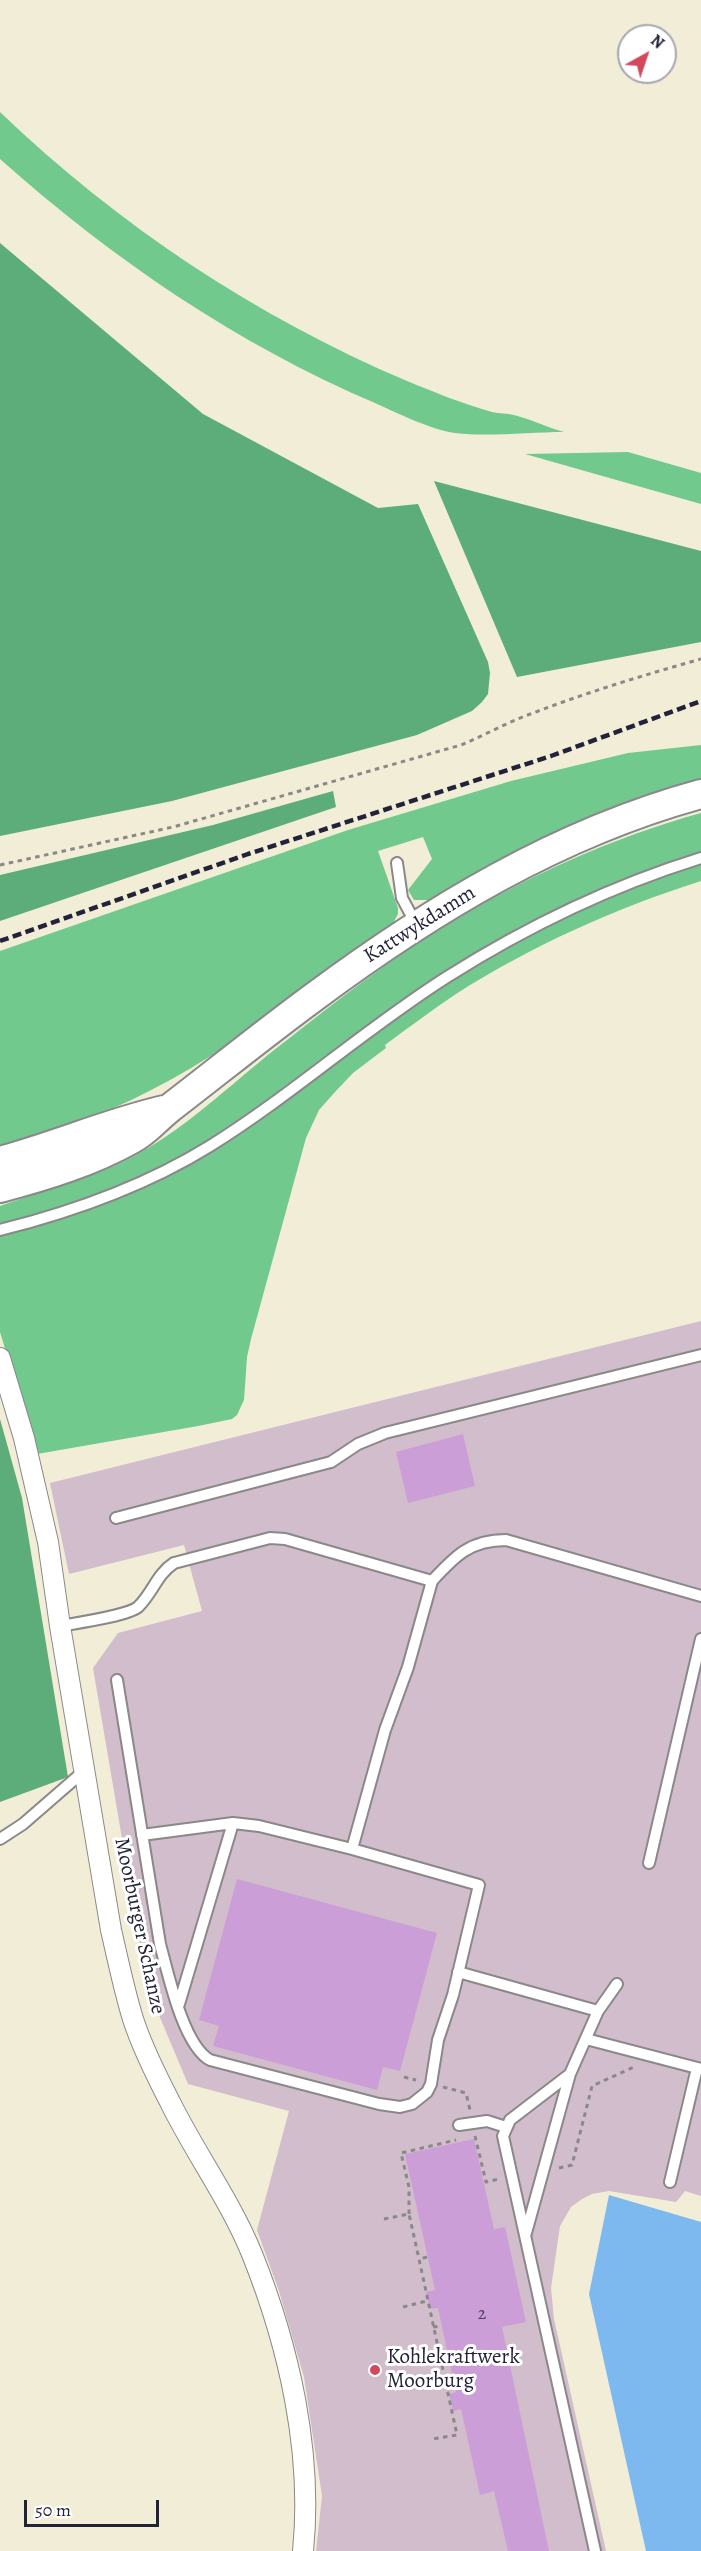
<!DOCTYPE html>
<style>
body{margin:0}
#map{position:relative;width:701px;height:2551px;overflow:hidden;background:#f1edd7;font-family:Alegreya,serif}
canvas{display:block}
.north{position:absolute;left:617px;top:24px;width:60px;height:60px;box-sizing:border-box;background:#fff;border:2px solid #a7a7b1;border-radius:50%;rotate:40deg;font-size:16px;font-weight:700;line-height:24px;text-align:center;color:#22223b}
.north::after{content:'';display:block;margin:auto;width:21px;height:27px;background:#d1495b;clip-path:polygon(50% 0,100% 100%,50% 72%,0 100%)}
.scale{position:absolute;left:24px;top:2500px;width:135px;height:27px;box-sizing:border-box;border:3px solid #22223b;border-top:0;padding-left:8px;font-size:18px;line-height:21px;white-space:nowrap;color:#22223b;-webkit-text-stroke:4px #fff;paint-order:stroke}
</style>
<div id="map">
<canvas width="701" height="2551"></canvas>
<div class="north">N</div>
<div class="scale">50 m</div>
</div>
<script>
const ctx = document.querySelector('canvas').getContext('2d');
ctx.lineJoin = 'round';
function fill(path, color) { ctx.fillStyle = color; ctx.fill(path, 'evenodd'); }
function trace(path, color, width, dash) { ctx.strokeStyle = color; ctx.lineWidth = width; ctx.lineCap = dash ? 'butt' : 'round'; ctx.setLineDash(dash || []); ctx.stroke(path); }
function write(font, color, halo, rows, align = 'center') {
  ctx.font = font + ' Alegreya,serif'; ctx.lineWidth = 6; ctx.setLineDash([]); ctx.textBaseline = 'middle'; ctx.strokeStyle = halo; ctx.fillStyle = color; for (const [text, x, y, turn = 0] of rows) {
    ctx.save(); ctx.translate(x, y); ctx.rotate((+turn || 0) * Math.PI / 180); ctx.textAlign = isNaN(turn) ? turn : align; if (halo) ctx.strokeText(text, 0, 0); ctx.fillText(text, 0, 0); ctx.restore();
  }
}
fill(new Path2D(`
 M 701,1321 L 701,2196 L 685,2191 L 676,2202 L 609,2191 L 592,2194 L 582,2199 L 571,2207 L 560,2226 L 551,2288 L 554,2319 L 606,2551 L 316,2551 L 322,2496 L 304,2377 L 279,2291 L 257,2230 L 289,2111 L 188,2084 L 151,1996 L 141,1950 L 93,1668 L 118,1633 L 202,1611 L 184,1545 L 69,1574 L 50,1483 Z`), '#d1bdcc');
fill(new Path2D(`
 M 0,112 C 118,225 256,317 407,381 C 434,392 463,404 492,412 C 499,414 507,413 514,415 C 533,420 546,427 564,432 C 531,432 487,437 455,433 C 432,430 397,413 375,403 C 237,344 112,259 0,159 Z
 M 628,452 L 701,473 L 701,504 L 525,454 Z
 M 701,745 L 701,783 L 430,900 L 414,900 L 408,890 L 432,859 L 423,837 L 378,851 L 398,908 L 398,914 L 390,929 C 295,998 202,1074 92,1117 C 62,1128 31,1137 0,1146 L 0,951 L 348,830 L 511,781 L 628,753 Z
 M 701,813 L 701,881 C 616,908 531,946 456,994 C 432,1010 408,1028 385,1045 L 386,1048 L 353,1073 L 335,1092 L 319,1110 L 306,1138 L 251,1339 L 247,1357 L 244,1400 L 237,1415 L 232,1419 L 198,1426 L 37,1454 L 0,1332 L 0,1234 L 97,1207 L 142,1187 L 199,1147 L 148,1175 L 56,1209 L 0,1224 L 0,1206 C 45,1190 94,1178 136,1155 C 191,1125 237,1078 287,1040 C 338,1000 389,960 445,926 C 525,877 611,838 701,813 Z`), '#71c98e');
fill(new Path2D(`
 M 0,243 L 203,414 L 378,508 L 418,504 L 488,662 L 490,673 L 488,694 L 482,702 L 472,711 L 417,735 L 172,801 L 0,836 Z
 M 434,481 L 701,551 L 701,642 L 517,677 Z
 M 333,791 L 336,807 L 0,921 L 0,875 L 213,825 Z
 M 0,1419 L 22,1498 L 68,1777 L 0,1802 Z`), '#5cad79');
fill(new Path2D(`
 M 609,2195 L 701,2222 L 701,2551 L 646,2551 L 589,2294 Z`), '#7db9ef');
fill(new Path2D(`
 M 463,1434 L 475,1486 L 408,1503 L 396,1452 Z
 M 237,1879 L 437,1933 L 400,2071 L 383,2067 L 377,2090 L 213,2046 L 219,2026 L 199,2020 Z
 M 474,2139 L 494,2229 L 505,2227 L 526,2322 L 502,2327 L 549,2551 L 508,2551 L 494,2491 L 480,2495 L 461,2409 L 453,2411 L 449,2394 L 456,2392 L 438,2308 L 430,2309 L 426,2292 L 435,2290 L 405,2154 Z`), '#cc9ed7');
const lane = new Path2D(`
 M 397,863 L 402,898 L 416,924
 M 0,1230 C 72,1212 147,1185 210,1146 C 292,1095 365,1029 447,977 C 526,927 611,886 701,858
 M 116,1518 L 331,1462 L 358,1444 L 385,1433 L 701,1355
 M 432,1581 C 455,1556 470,1540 506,1540 L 701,1596
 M 60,1626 C 76,1623 127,1616 138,1607 C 152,1594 157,1574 174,1563 L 270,1538 L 285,1539 L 432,1581 L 408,1667 L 385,1730 L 352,1849 L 259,1826 L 233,1823 L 142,1835
 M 117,1680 L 160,1944 C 168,1973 183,2045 210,2060 L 379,2104 L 400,2107 L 412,2104 L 427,2092 L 431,2084 L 438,2040 L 453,1995 L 479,1885 L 352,1849
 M 0,1839 L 23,1824 L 84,1771
 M 649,1863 L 701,1639
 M 458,1972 L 598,2011
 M 179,2004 L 233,1823
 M 586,2039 L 701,2069
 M 570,2074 L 510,2120 L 503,2136 L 595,2551
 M 459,2125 L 487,2121 L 506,2127
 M 670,2182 L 697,2068
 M 526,2233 L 570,2074 L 598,2011 L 617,1984`);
const street = new Path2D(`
 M 0,1358 L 24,1438 L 48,1542 L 60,1626 L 111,1930 C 118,1960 124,1990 133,2019 C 142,2047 156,2075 170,2102 C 195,2153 230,2200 252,2254 C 289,2346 313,2452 303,2551`);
const secondary = new Path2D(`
 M 0,1161 C 56,1146 108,1123 164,1110
 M 0,1188 C 45,1176 91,1162 132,1139 C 146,1132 157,1118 170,1108 C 218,1071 265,1033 314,997 C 431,910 558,833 701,794`);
trace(lane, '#8a8889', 14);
trace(street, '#8a8889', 22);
trace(secondary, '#8a8889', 32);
trace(new Path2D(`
 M 0,865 L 173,827 L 461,745 C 485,735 508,722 533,713 C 588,692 644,675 701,659
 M 404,2077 L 416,2080
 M 443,2087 L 466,2093 L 470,2110
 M 475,2136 L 486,2182 L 499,2179
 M 559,2168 L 572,2165 L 592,2086 L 634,2067
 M 409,2214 L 409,2187 L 401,2153 L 456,2140
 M 384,2219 L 409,2214 L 419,2259
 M 427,2257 L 419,2259 L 457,2435 L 432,2439
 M 403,2307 L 427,2301
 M 433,2327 L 442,2326
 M 437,2347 L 446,2346
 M 446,2388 L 455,2386`), '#8a8889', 3, [4.5, 4.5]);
trace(lane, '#fff', 10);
trace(street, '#fff', 20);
trace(secondary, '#fff', 28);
trace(new Path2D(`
 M 0,941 L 248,854 L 551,756 L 701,701`), '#22223b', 4.5, [9, 4.5]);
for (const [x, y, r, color] of [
 [375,2370,6,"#d1495b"]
]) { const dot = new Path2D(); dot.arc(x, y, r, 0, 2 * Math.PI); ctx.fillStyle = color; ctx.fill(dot); trace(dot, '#fff', 2); }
write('18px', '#4c4162', null, [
 ["2",482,2315]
]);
write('21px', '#22223b', '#fff', [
 ["Kattwykdamm",420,925,-32],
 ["Moorburger Schanze",139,1926,78]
]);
write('21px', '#22223b', '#fff', [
 ["Kohlekraftwerk",387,2358],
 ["Moorburg",387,2382]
], 'left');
</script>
